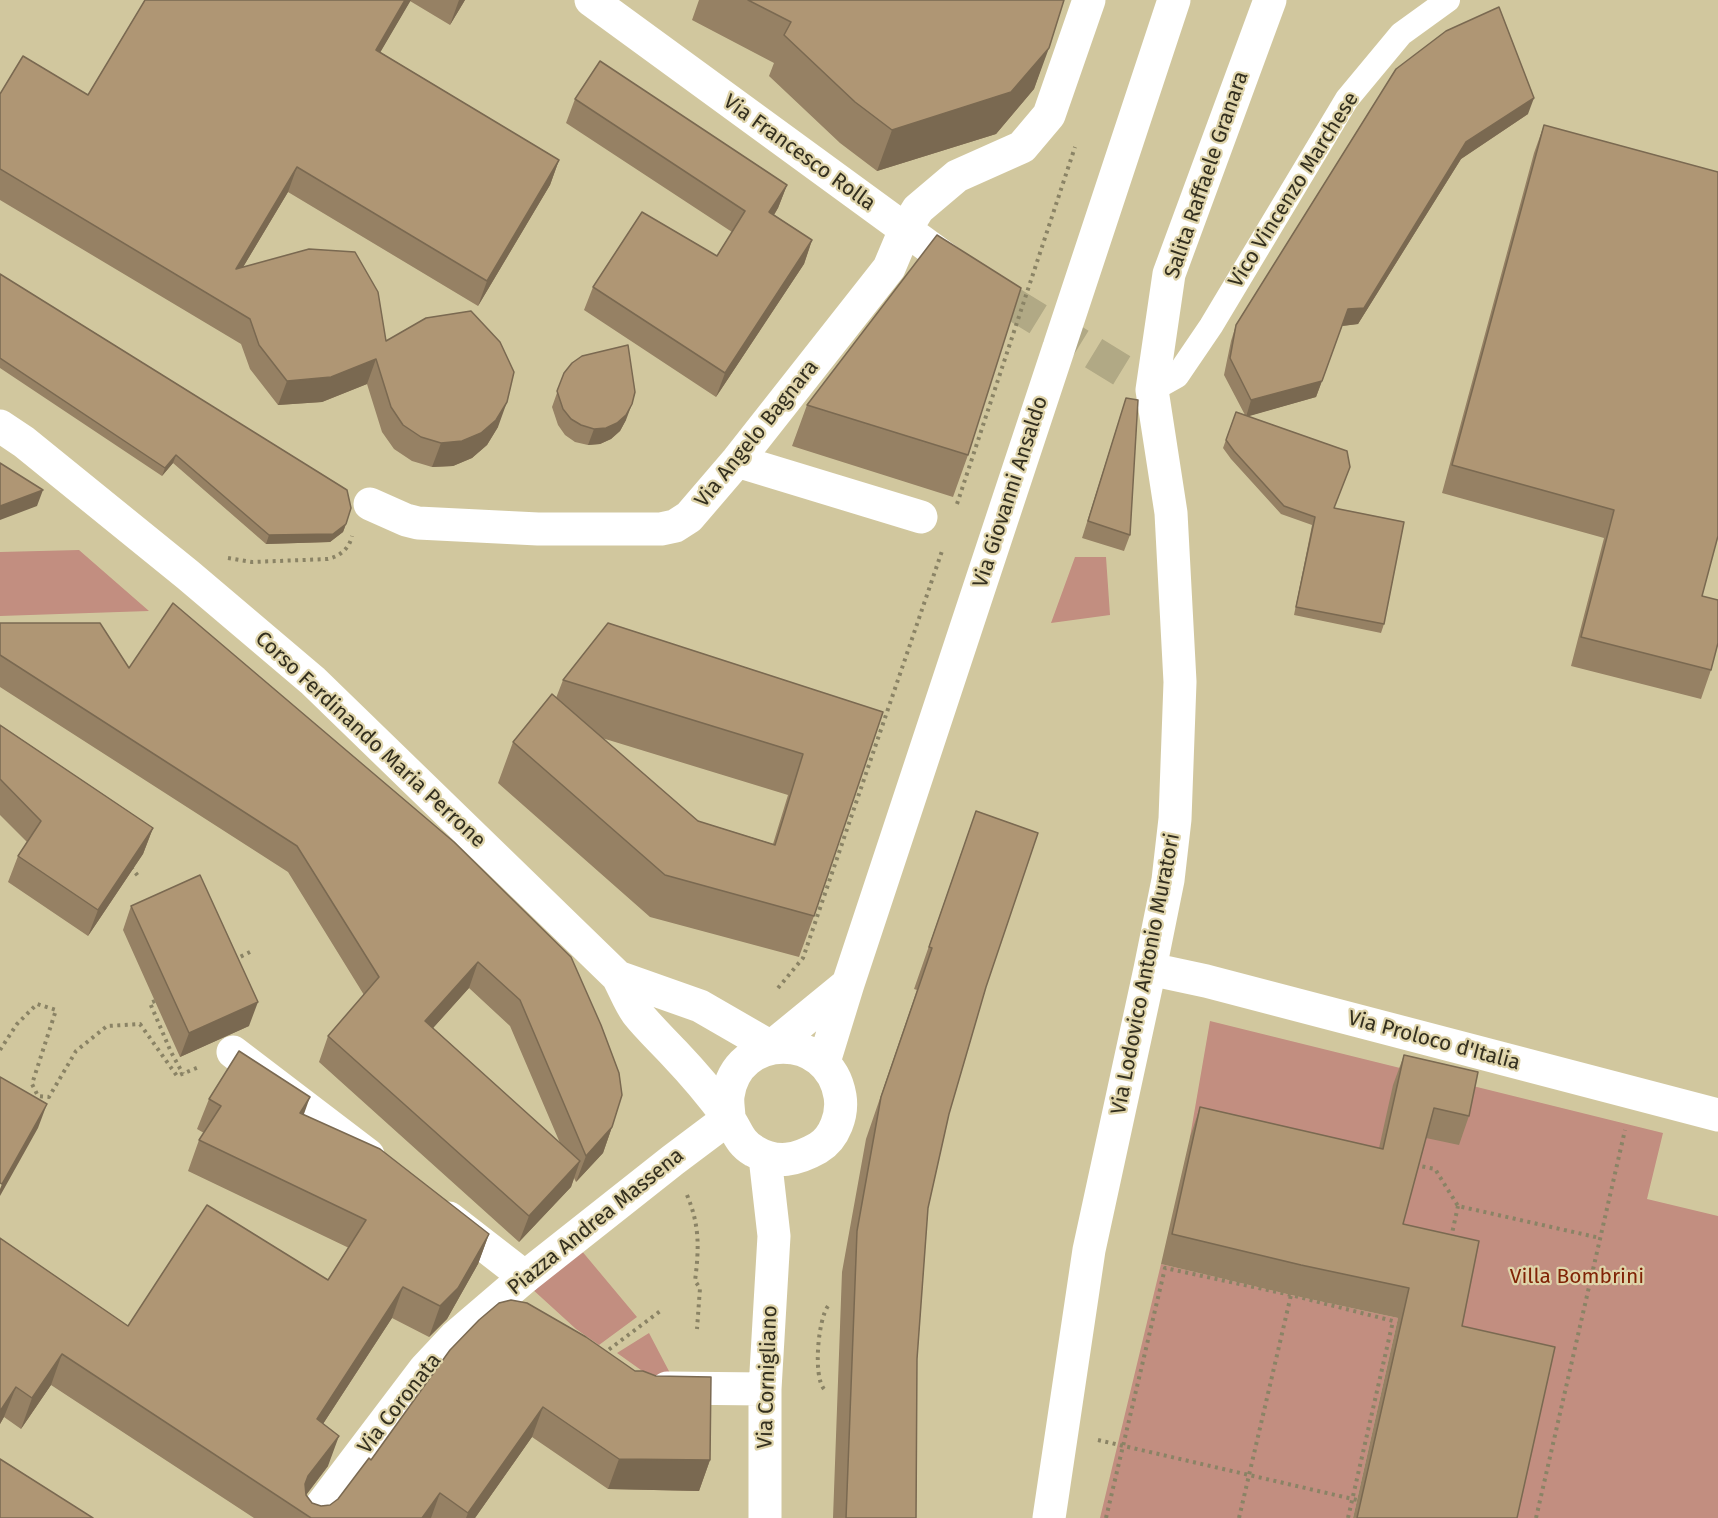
<!DOCTYPE html>
<style>
body{margin:0}
canvas{display:block;background:#d1c79e}
</style>
<canvas width="1718" height="1518"></canvas>
<script>
const ctx = document.querySelector('canvas').getContext('2d');
ctx.lineJoin = 'round';
function fill(path, color) { ctx.fillStyle = color; ctx.fill(path, 'evenodd'); }
function trace(path, color, width, dash) { ctx.strokeStyle = color; ctx.lineWidth = width; ctx.lineCap = dash ? 'butt' : 'round'; ctx.setLineDash(dash || []); ctx.stroke(path); }
function write(font, color, halo, rows, align = 'center') {
  ctx.font = font + ' "Fira Sans",sans-serif'; ctx.lineWidth = 4.5; ctx.setLineDash([]); ctx.textBaseline = 'middle'; ctx.strokeStyle = halo; ctx.fillStyle = color; for (const [text, x, y, turn = 0] of rows) {
    ctx.save(); ctx.translate(x, y); ctx.rotate((+turn || 0) * Math.PI / 180); ctx.textAlign = isNaN(turn) ? turn : align; if (halo) ctx.strokeText(text, 0, 0); ctx.fillText(text, 0, 0); ctx.restore();
  }
}
fill(new Path2D(`
 M 79,550 L 149,611 L 0,616 L 0,552 Z
 M 1075,557 L 1106,557 L 1110,615 L 1051,623 Z
 M 1210,1021 L 1663,1133 L 1647,1199 L 1718,1216 L 1718,1518 L 1513,1518 L 1451,1355 L 1190,1137 Z
 M 581,1250 L 637,1317 L 599,1345 L 576,1329 L 531,1288 Z
 M 1161,1264 L 1291,1295 L 1398,1318 L 1353,1518 L 1100,1518 Z
 M 649,1333 L 671,1375 L 648,1375 L 617,1353 Z`), '#c28e80');
trace(new Path2D(`
 M 1010,302 L 1131,376`), '#b1a985', 33, [33, 16]);
trace(new Path2D(`
 M 957,504 L 1075,147
 M 228,558 L 252,562 L 328,559 C 340,556 349,549 352,536
 M 131,867 L 138,876
 M 234,960 L 250,952
 M 778,988 L 803,958 L 943,548
 M 155,1001 L 150,1003 L 171,1052 L 183,1074
 M 0,1050 L 17,1024 L 37,1004 L 56,1010 L 32,1084 L 38,1096 L 49,1097 L 76,1051 L 107,1026 L 140,1024 L 177,1076 L 199,1067
 M 1415,1165 L 1435,1169 L 1458,1206 L 1600,1238
 M 687,1195 C 700,1226 699,1249 695,1281 L 700,1288 L 697,1329
 M 1451,1238 L 1458,1206
 M 603,1354 L 663,1309
 M 824,1389 C 813,1376 818,1320 828,1306
 M 1098,1440 L 1357,1500
 M 1106,1518 L 1165,1268 L 1291,1295 L 1393,1321 L 1348,1518
 M 1239,1518 L 1291,1295
 M 1536,1518 L 1625,1130`), '#8a8365', 4, [3, 4.5]);
trace(new Path2D(`
 M 1152,390 L 1177,376 L 1211,326 L 1347,99 L 1401,34 L 1448,0`), '#fff', 24);
trace(new Path2D(`
 M 591,0 L 965,273
 M 737,461 L 921,517
 M 370,504 L 406,520 L 418,523 L 538,529 L 661,529 L 675,526 L 689,517 L 737,461 L 889,268 L 905,230 L 918,209 L 957,176 L 1022,147 L 1049,115 L 1089,0
 M 1150,969 L 1206,981 L 1718,1115
 M 233,1052 L 368,1155
 M 449,1218 L 525,1277
 M 1049,1518 L 1089,1250 L 1150,969 L 1168,880 L 1175,819 L 1180,682 L 1171,513 L 1152,390 L 1169,274 L 1270,0`), '#fff', 33);
trace(new Path2D(`
 M 0,426 L 24,442 L 188,575 L 313,681 L 618,977 C 624,988 629,1002 637,1013 C 648,1027 662,1040 674,1053 C 693,1073 711,1094 727,1116 C 737,1129 738,1142 754,1151 C 777,1165 797,1160 818,1148 C 835,1138 843,1114 840,1096 C 829,1030 736,1032 728,1096 C 727,1103 729,1111 729,1118
 M 618,977 L 700,1006 L 771,1047
 M 771,1047 L 848,984
 M 824,1062 L 848,984 L 1174,0
 M 667,1388 L 765,1389
 M 312,1518 L 425,1369 L 455,1337 L 525,1277 L 673,1160 L 729,1118
 M 765,1518 L 765,1389 L 774,1236 L 765,1157`), '#fff', 33);
fill(new Path2D(`
 M 145,0 L 465,0 L 450,25 L 410,1 L 380,52 L 559,160 L 550,185 L 478,306 L 288,192 L 243,267 L 386,341 L 498,427 L 487,445 L 472,458 L 453,466 L 432,467 L 412,461 L 394,449 L 382,432 L 367,384 L 322,402 L 278,405 L 250,369 L 241,344 L 0,200 L 0,94 L 88,95 Z
 M 699,0 L 1064,0 L 1034,89 L 996,134 L 877,171 L 840,143 L 769,76 L 774,63 L 692,20 Z
 M 1396,69 L 1528,114 L 1461,159 L 1358,324 L 1342,326 L 1316,397 L 1248,416 L 1334,508 L 1384,624 L 1381,633 L 1294,615 L 1312,525 L 1281,514 L 1231,459 L 1223,448 L 1236,412 L 1245,415 L 1224,375 L 1231,341 L 1236,325 Z
 M 575,99 L 787,185 L 778,208 L 774,215 L 812,240 L 804,264 L 716,397 L 584,310 L 593,287 L 717,256 L 732,232 L 566,123 Z
 M 1544,125 L 1702,596 L 1711,670 L 1701,699 L 1571,666 L 1604,538 L 1442,493 L 1534,153 Z
 M 0,274 L 346,524 L 343,532 L 330,542 L 266,544 L 173,463 L 162,476 L 0,368 Z
 M 564,373 L 626,420 L 620,431 L 611,439 L 600,444 L 588,445 L 575,442 L 565,435 L 558,425 L 552,407 Z
 M 1126,398 L 1130,535 L 1124,551 L 1082,538 Z
 M 807,405 L 968,455 L 953,497 L 792,446 Z
 M 0,623 L 129,668 L 454,842 L 612,1127 L 603,1153 L 576,1182 L 574,1178 L 571,1187 L 519,1242 L 319,1062 L 328,1036 L 364,995 L 288,872 L 0,687 ZM 469,988 L 510,1026 L 560,1143 L 433,1028 Z
 M 563,680 L 883,712 L 814,916 L 799,957 L 650,917 L 498,783 L 513,742 L 556,698 ZM 602,738 L 788,795 L 773,844 L 698,821 Z
 M 0,725 L 153,828 L 143,854 L 88,936 L 8,882 L 18,856 L 27,842 L 0,815 Z
 M 976,811 L 986,987 L 949,1114 L 928,1208 L 917,1359 L 916,1518 L 833,1518 L 842,1272 L 866,1139 L 917,990 L 914,989 Z
 M 131,906 L 249,1026 L 180,1057 L 123,930 Z
 M 1404,1055 L 1469,1116 L 1459,1145 L 1426,1138 L 1403,1224 L 1462,1326 L 1517,1518 L 1353,1518 L 1398,1318 L 1291,1295 L 1161,1264 L 1190,1137 L 1200,1107 L 1379,1148 L 1393,1085 Z
 M 209,1099 L 304,1115 L 489,1234 L 478,1264 L 447,1319 L 429,1337 L 392,1318 L 323,1424 L 328,1466 L 306,1495 L 312,1503 L 321,1506 L 330,1505 L 338,1499 L 371,1460 L 450,1350 L 710,1460 L 699,1491 L 608,1489 L 532,1437 L 475,1518 L 254,1518 L 51,1385 L 21,1429 L 4,1417 L 0,1424 L 0,1238 L 128,1326 L 328,1280 L 349,1248 L 188,1171 L 199,1140 L 204,1133 L 197,1129 Z`), '#968164');
fill(new Path2D(`
 M 405,0 L 411,0 L 367,75 L 376,50 Z
 M 459,0 L 465,0 L 450,25 Z
 M 1049,48 L 1034,89 L 996,134 L 877,171 L 892,130 Z
 M 1534,98 L 1528,114 L 1461,159 L 1358,324 L 1342,326 L 1348,309 L 1466,142 Z
 M 559,160 L 550,185 L 478,306 L 487,281 Z
 M 297,167 L 288,192 L 227,294 L 236,269 Z
 M 787,185 L 778,208 L 761,236 L 769,212 Z
 M 812,240 L 804,264 L 716,397 L 725,373 Z
 M 376,359 L 367,384 L 322,402 L 278,405 L 287,381 Z
 M 1322,381 L 1316,397 L 1246,417 L 1251,400 Z
 M 507,402 L 498,427 L 487,445 L 472,458 L 453,466 L 432,467 L 441,443 Z
 M 632,404 L 626,420 L 620,431 L 611,439 L 600,444 L 588,445 L 594,429 Z
 M 176,455 L 173,463 L 162,476 L 165,468 Z
 M 43,490 L 37,506 L 0,520 L 0,506 Z
 M 346,524 L 343,532 L 330,542 L 266,544 L 269,535 Z
 M 153,828 L 143,854 L 88,936 L 98,910 Z
 M 478,962 L 469,988 L 416,1047 L 425,1021 Z
 M 258,1002 L 249,1026 L 180,1057 L 189,1033 Z
 M 310,1097 L 299,1128 L 300,1113 Z
 M 47,1104 L 38,1128 L 0,1196 L 0,1189 L 2,1184 Z
 M 612,1127 L 603,1153 L 576,1182 L 586,1156 Z
 M 580,1161 L 571,1187 L 519,1242 L 529,1216 Z
 M 489,1234 L 478,1264 L 447,1319 L 429,1337 L 440,1306 Z
 M 403,1287 L 392,1318 L 306,1450 L 317,1419 Z
 M 62,1354 L 51,1385 L 21,1429 L 32,1398 Z
 M 16,1387 L 4,1417 L 0,1424 L 0,1411 Z
 M 543,1407 L 532,1437 L 475,1518 L 466,1518 L 468,1513 Z
 M 339,1436 L 328,1466 L 297,1507 L 308,1476 Z
 M 619,1459 L 710,1460 L 699,1491 L 608,1489 Z
 M 440,1493 L 431,1518 L 422,1518 Z`), '#7a6951');
const building = new Path2D(`
 M 145,0 L 405,0 L 376,50 L 559,160 L 487,281 L 297,167 L 236,269 L 309,249 L 355,252 L 378,292 L 386,341 L 426,318 L 471,311 L 500,342 L 514,372 L 507,402 L 496,420 L 481,433 L 462,441 L 441,443 L 421,437 L 403,425 L 391,407 L 376,359 L 331,377 L 287,381 L 259,345 L 250,319 L 0,169 L 0,94 L 23,56 L 88,95 Z
 M 748,0 L 1064,0 L 1049,48 L 1011,92 L 892,130 L 855,102 L 784,35 L 791,22 Z
 M 1499,7 L 1534,98 L 1466,142 L 1364,308 L 1348,309 L 1322,381 L 1251,400 L 1230,358 L 1236,325 L 1396,69 L 1446,31 Z
 M 600,61 L 787,185 L 769,212 L 812,240 L 725,373 L 593,287 L 642,212 L 717,256 L 745,211 L 575,99 Z
 M 1544,125 L 1718,172 L 1718,536 L 1702,596 L 1718,600 L 1718,643 L 1711,670 L 1581,637 L 1614,510 L 1452,465 Z
 M 937,235 L 1021,288 L 968,455 L 807,405 Z
 M 0,274 L 347,490 L 351,508 L 346,524 L 333,534 L 269,535 L 176,455 L 165,468 L 0,358 Z
 M 628,345 L 635,392 L 632,404 L 626,415 L 617,423 L 606,428 L 594,429 L 581,425 L 571,419 L 563,409 L 557,391 L 564,373 L 572,363 L 582,356 Z
 M 1126,398 L 1138,400 L 1130,535 L 1088,521 Z
 M 1236,412 L 1347,451 L 1350,467 L 1334,508 L 1404,522 L 1384,624 L 1296,607 L 1315,517 L 1284,506 L 1234,451 L 1226,440 Z
 M 0,463 L 43,490 L 0,506 Z
 M 173,603 L 454,842 L 571,957 L 601,1025 L 619,1073 L 622,1095 L 612,1127 L 586,1156 L 520,1000 L 478,962 L 425,1021 L 580,1161 L 529,1216 L 328,1036 L 379,977 L 297,846 L 0,655 L 0,623 L 100,623 L 129,668 Z
 M 608,623 L 883,712 L 814,916 L 665,875 L 513,742 L 552,694 L 698,821 L 775,845 L 803,754 L 563,680 Z
 M 0,725 L 153,828 L 98,910 L 18,856 L 41,821 L 0,779 Z
 M 976,811 L 1038,833 L 986,987 L 949,1114 L 928,1208 L 917,1359 L 916,1518 L 846,1518 L 857,1231 L 881,1097 L 932,948 L 929,947 Z
 M 200,875 L 258,1002 L 189,1033 L 131,906 Z
 M 239,1051 L 310,1097 L 300,1113 L 380,1149 L 489,1234 L 458,1288 L 440,1306 L 403,1287 L 317,1419 L 339,1436 L 308,1476 L 305,1484 L 306,1495 L 312,1503 L 321,1506 L 330,1505 L 338,1499 L 369,1458 L 371,1460 L 450,1350 L 479,1320 L 499,1303 L 511,1300 L 527,1303 L 586,1337 L 635,1371 L 643,1371 L 656,1376 L 711,1377 L 710,1460 L 619,1459 L 543,1407 L 468,1513 L 440,1493 L 422,1518 L 311,1518 L 62,1354 L 32,1398 L 16,1387 L 0,1411 L 0,1238 L 128,1326 L 207,1205 L 328,1280 L 366,1220 L 199,1140 L 221,1106 L 209,1099 Z
 M 1404,1055 L 1478,1072 L 1469,1116 L 1434,1108 L 1403,1224 L 1479,1241 L 1462,1326 L 1555,1347 L 1517,1518 L 1357,1518 L 1409,1288 L 1301,1265 L 1172,1234 L 1200,1107 L 1383,1149 Z
 M 0,1077 L 47,1104 L 2,1184 L 0,1183 Z
 M 0,1459 L 93,1518 L 0,1518 Z`);
fill(building, '#af9674');
trace(building, '#7a6951', 1.5);
write('21px', '#332f1f', '#dfd4aa', [
 ["Via Francesco Rolla",799,153,36],
 ["Salita Raffaele Granara",1207,175,-71],
 ["Vico Vincenzo Marchese",1294,190,-58],
 ["Via Angelo Bagnara",757,434,-51],
 ["Via Giovanni Ansaldo",1011,492,-72],
 ["Corso Ferdinando Maria Perrone",370,740,43],
 ["Via Lodovico Antonio Muratori",1146,974,-79],
 ["Via Proloco d'Italia",1434,1041,15],
 ["Piazza Andrea Massena",596,1222,-39],
 ["Via Cornigliano",768,1377,-88],
 ["Via Coronata",400,1404,-52]
]);
write('21px', '#802306', '#dfd4aa', [
 ["Villa Bombrini",1577,1277]
]);
</script>
